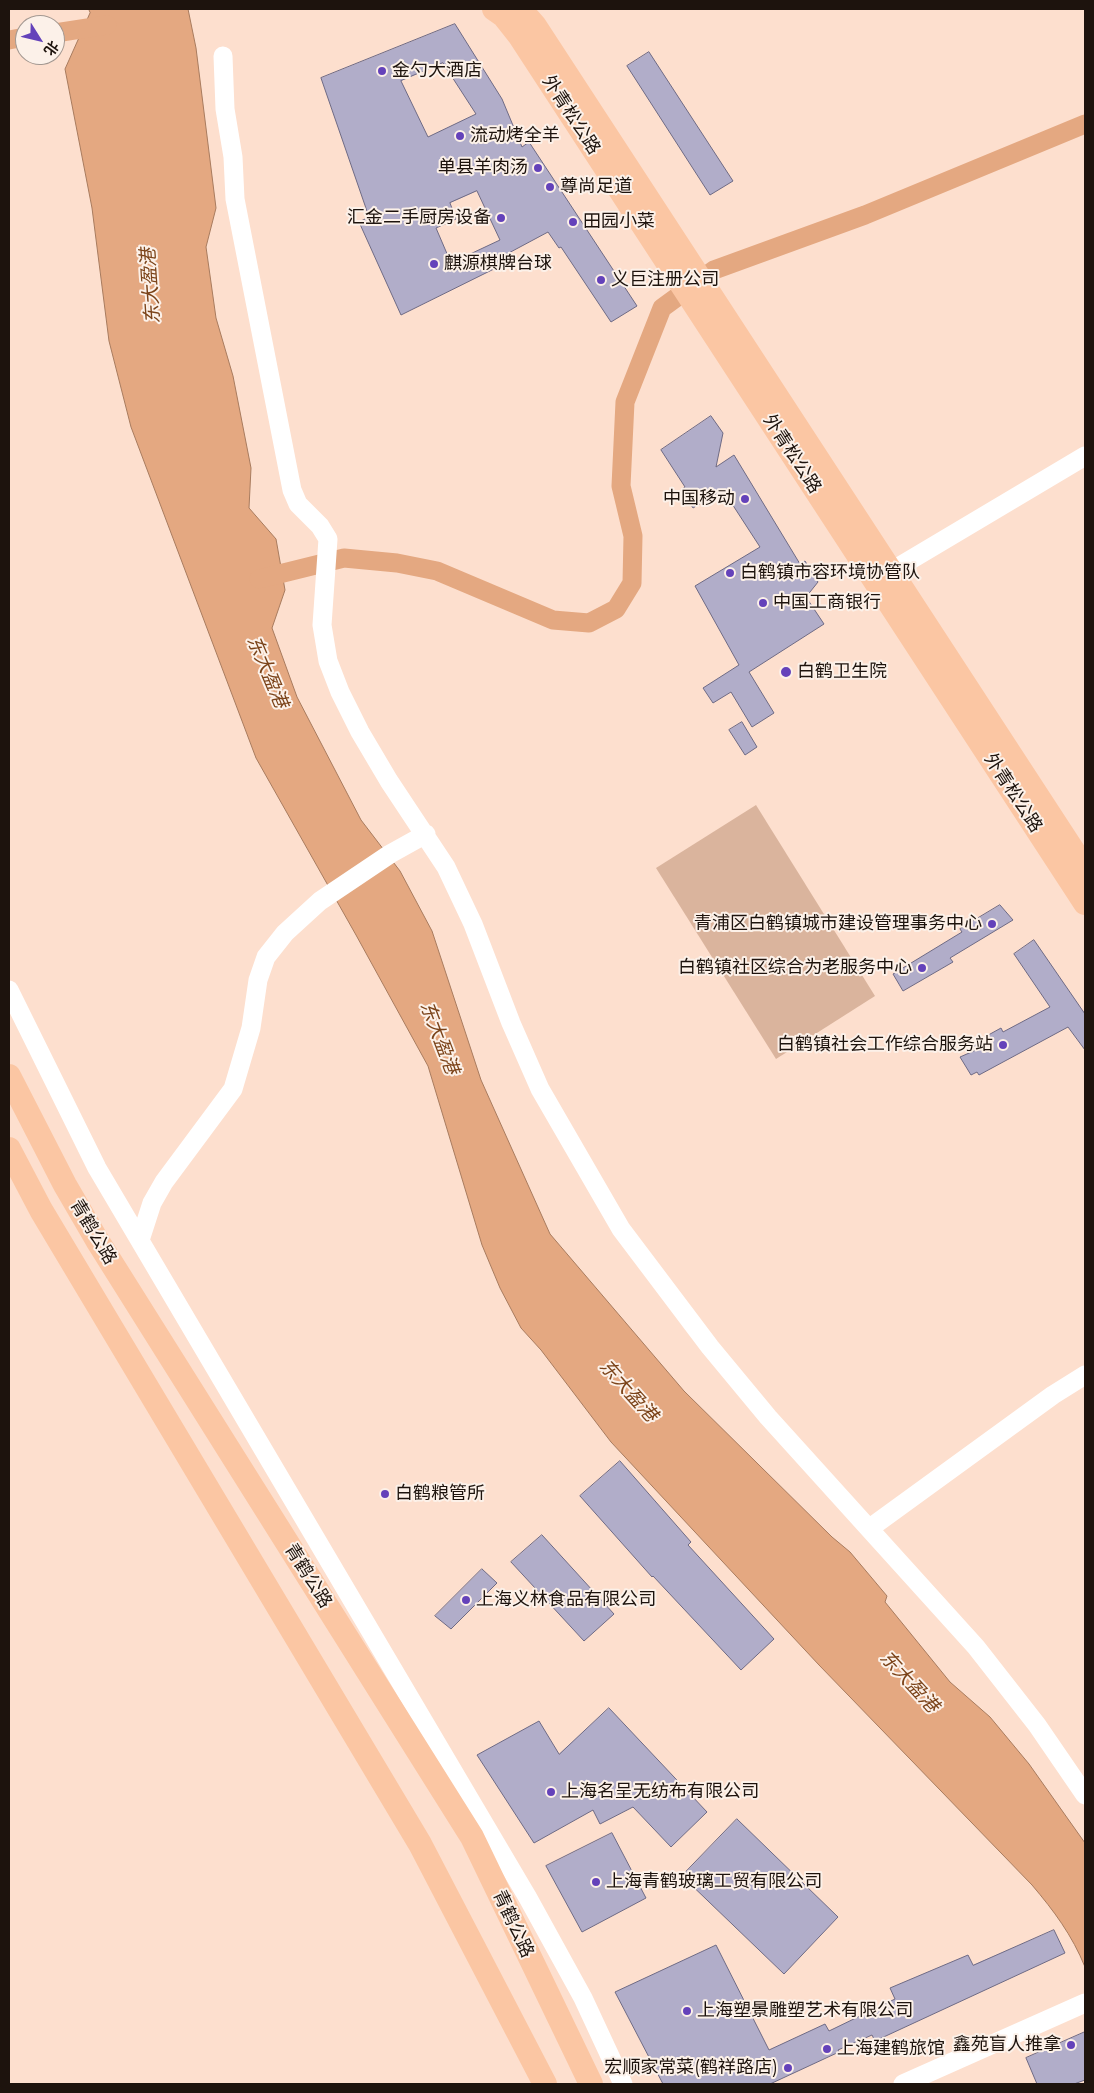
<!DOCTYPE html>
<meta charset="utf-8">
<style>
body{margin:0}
#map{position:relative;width:1094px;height:2093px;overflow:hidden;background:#fddfce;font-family:Montserrat,"Noto Sans SC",sans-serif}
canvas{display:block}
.frame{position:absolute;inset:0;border:10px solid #1d130d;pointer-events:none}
.north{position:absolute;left:15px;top:15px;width:50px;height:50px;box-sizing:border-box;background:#fcf1e9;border:1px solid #a39891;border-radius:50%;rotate:126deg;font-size:14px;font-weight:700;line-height:20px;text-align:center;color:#1d130d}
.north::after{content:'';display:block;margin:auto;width:18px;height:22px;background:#6442ba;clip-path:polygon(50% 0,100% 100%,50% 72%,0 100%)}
</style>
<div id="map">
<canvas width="1094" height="2093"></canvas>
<div class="frame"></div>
<div class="north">北</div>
</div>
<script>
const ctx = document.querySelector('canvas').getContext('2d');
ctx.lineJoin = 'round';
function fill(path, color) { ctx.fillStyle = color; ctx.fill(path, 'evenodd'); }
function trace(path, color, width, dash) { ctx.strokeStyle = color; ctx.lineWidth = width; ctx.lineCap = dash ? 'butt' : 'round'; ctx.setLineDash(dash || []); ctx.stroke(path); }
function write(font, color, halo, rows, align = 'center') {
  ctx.font = font + ' Montserrat,"Noto Sans SC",sans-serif'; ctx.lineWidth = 4; ctx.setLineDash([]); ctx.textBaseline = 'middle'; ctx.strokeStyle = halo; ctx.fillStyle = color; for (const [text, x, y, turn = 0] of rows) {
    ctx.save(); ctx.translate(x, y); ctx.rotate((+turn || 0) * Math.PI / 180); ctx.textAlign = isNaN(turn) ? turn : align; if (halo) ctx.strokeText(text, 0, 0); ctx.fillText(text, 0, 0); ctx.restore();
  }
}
fill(new Path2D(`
 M 756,805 L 875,996 L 776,1059 L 656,868 Z`), '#dab49d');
const water = new Path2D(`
 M 89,9 L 188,9 L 196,48 L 216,208 L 206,247 L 216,318 L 233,376 L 251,468 L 249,508 L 276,539 L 285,590 L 272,628 L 297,697 L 361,820 L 400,871 L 432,931 L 481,1080 L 550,1234 L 684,1391 L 832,1537 L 850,1552 L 887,1596 L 885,1602 L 950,1682 L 990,1717 L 1029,1764 L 1085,1843 L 1085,1967 C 1072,1935 1054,1911 1032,1885 L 819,1665 L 611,1442 L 541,1350 L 521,1328 L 500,1288 L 482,1245 L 428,1066 L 356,935 L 256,758 L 131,427 L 109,341 L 92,208 L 65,69 L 90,13 Z`);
fill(water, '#e4a881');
trace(water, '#a87b5e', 1);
trace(new Path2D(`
 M 55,33 L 107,25
 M 9,40 L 25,37
 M 259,579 L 344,558 L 397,563 L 437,571 L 553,620 L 589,623 L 616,609 L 632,583 L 633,536 L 621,486 L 625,402 L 662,308 L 714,270 L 865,215 L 1085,124`), '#e4a881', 19);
const building = new Path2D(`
 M 455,24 L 502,99 L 522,147 L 529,142 L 637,306 L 611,322 L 561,247 L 559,248 L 548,232 L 505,255 L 508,262 L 401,315 L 359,222 L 369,217 L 321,78 ZM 443,63 L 476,114 L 428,137 L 401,81 ZM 477,191 L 500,240 L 451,263 L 436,228 L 456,219 L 450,203 Z
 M 649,52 L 733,181 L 710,195 L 627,66 Z
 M 711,416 L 723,433 L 716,467 L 734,455 L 800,564 L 805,561 L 818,582 L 806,597 L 824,624 L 749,672 L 774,713 L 752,727 L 731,692 L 713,703 L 703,688 L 739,665 L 695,586 L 760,547 L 723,490 L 693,508 L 681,490 L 685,487 L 661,450 Z
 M 742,722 L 757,747 L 745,755 L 729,730 Z
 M 1000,905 L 1013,920 L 950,958 L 953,962 L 903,991 L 893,974 L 962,932 L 960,929 Z
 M 1034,940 L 1085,1014 L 1085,1050 L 1068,1027 L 979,1075 L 977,1072 L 971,1075 L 960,1057 L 976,1050 L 972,1044 L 1001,1028 L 1003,1032 L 1050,1007 L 1014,954 Z
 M 620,1461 L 691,1542 L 688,1545 L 774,1639 L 741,1670 L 653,1576 L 652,1577 L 580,1496 Z
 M 542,1535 L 614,1614 L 584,1641 L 511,1562 Z
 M 482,1569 L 497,1583 L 451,1629 L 435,1616 Z
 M 609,1708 L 707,1812 L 671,1847 L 633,1807 L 600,1824 L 593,1810 L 534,1843 L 477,1755 L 539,1721 L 559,1754 Z
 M 737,1819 L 838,1917 L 784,1974 L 682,1876 Z
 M 612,1833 L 646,1898 L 582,1932 L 546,1866 Z
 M 1054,1930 L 1065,1953 L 875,2041 L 872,2035 L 838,2050 L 839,2052 L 770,2084 L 663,2084 L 615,1992 L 716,1945 L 769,2050 L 825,2024 L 829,2031 L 895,1999 L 890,1988 L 968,1955 L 973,1965 Z
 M 1085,2032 L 1085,2080 L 1074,2084 L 1037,2084 L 1026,2058 Z`);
fill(building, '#b1adc9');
trace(building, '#6e6a84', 1);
trace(new Path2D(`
 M 223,56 L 225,109 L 233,157 L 235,199 L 292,490 L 298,504 L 320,526 L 328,539 L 322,625 L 328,661 L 340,692 L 360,732 L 389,781 L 446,867 L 473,924 L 511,1023 L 540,1089 L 621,1229 L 710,1347 L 768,1417 L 976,1647 L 1037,1725 L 1085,1795
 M 880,578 L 1085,456
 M 9,990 L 97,1168 L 528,1898 L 583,1998 L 623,2084
 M 140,1240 L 152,1203 L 164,1182 L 233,1089 L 251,1028 L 258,980 L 266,957 L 285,933 L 320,901 L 390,854 L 426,834
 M 870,1528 L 1053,1395 L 1085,1375
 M 903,2084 L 1085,2003`), '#fff', 19);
trace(new Path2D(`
 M 494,9 L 504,16 L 519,35 L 1085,903
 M 520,9 L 535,26 L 1085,869
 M 9,1076 L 65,1185 L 97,1240 L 472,1837 L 591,2084
 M 9,1149 L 41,1210 L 420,1844 L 545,2084`), '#fbc6a3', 24);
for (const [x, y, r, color] of [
 [382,71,5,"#6442ba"],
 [460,136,5,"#6442ba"],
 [538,168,5,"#6442ba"],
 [550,187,5,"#6442ba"],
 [501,218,5,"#6442ba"],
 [573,222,5,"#6442ba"],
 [434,264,5,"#6442ba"],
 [601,280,5,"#6442ba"],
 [745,499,5,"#6442ba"],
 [730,573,5,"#6442ba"],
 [763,603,5,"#6442ba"],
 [786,672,6,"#6442ba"],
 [992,924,5,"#6442ba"],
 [922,968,5,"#6442ba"],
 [1003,1045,5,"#6442ba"],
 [385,1494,5,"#6442ba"],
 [466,1600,5,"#6442ba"],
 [551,1792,5,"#6442ba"],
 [596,1882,5,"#6442ba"],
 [687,2011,5,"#6442ba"],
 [1071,2045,5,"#6442ba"],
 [827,2049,5,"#6442ba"],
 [788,2068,5,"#6442ba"]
]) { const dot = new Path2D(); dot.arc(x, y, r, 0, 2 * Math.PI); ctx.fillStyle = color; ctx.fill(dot); trace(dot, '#fcf1e9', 2); }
write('18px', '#1d130d', '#fcf1e9', [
 ["金勺大酒店",392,71],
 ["流动烤全羊",470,136],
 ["单县羊肉汤",528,168,"right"],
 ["尊尚足道",560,187],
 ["汇金二手厨房设备",491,218,"right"],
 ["田园小菜",583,222],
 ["麒源棋牌台球",444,264],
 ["义巨注册公司",611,280],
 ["中国移动",735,499,"right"],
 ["白鹤镇市容环境协管队",740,573],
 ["中国工商银行",773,603],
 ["白鹤卫生院",797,672],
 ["青浦区白鹤镇城市建设管理事务中心",982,924,"right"],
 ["白鹤镇社区综合为老服务中心",912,968,"right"],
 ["白鹤镇社会工作综合服务站",993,1045,"right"],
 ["白鹤粮管所",395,1494],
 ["上海义林食品有限公司",476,1600],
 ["上海名呈无纺布有限公司",561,1792],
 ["上海青鹤玻璃工贸有限公司",606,1882],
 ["上海塑景雕塑艺术有限公司",697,2011],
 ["鑫苑盲人推拿",1061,2045,"right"],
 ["上海建鹤旅馆",837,2049],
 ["宏顺家常菜(鹤祥路店)",778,2068,"right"]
], 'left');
write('18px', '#1d130d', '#fcf1e9', [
 ["外青松公路",571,115,57],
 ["外青松公路",792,454,57],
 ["外青松公路",1013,793,57],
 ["青鹤公路",93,1232,59],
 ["青鹤公路",308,1576,58],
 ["青鹤公路",513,1924,65]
]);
write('italic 19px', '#7b4319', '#fcf1e9', [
 ["东大盈港",151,286,-94],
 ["东大盈港",267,672,67],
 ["东大盈港",439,1038,69],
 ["东大盈港",628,1391,48],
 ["东大盈港",909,1682,47]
]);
</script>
